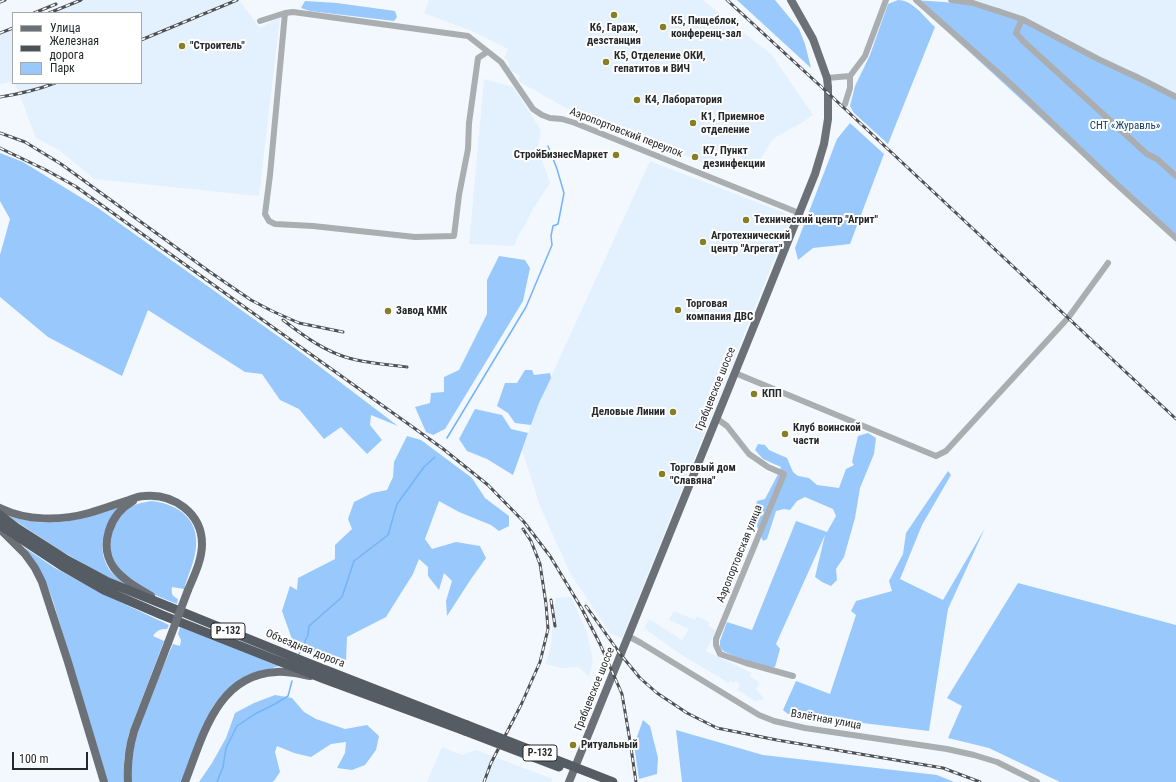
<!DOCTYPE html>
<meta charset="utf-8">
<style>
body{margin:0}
#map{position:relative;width:1176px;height:782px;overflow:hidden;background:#f2f8fe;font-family:"Roboto Condensed",sans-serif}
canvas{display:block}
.legend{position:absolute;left:12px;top:12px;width:130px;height:72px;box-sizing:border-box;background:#fff;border:1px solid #a8a9ab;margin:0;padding:5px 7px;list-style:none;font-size:12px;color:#26292c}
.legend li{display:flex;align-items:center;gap:8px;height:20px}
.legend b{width:20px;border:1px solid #a8a9ab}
.scale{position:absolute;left:12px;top:752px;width:76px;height:18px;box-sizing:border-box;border:2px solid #26292c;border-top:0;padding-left:5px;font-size:12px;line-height:14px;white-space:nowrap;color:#26292c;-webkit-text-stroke:3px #fff;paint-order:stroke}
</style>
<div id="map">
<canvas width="1176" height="782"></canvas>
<ul class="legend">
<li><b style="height:5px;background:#6c7178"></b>Улица</li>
<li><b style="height:5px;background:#4e5155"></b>Железная дорога</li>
<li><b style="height:11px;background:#99c8fd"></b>Парк</li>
</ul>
<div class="scale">100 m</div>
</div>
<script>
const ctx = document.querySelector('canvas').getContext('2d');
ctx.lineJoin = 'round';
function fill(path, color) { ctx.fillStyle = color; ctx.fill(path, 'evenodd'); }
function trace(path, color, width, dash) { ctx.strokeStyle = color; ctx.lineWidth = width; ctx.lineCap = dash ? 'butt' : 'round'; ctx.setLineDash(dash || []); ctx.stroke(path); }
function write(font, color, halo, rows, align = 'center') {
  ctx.font = font + ' "Roboto Condensed",sans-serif'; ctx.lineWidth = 4; ctx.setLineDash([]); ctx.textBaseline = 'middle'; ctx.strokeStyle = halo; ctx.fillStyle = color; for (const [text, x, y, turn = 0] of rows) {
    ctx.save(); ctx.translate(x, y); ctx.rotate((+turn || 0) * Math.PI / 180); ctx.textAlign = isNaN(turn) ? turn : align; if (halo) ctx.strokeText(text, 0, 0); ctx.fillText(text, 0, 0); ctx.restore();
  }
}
fill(new Path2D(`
 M 78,0 L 239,0 L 260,28 L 280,17 L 259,196 L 94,179 L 59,150 L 36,138 L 15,83 L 141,83 L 141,13 L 47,13 Z
 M 429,0 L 703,0 L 772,55 L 813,115 L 794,128 L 793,127 L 773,139 L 756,166 L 722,147 L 713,167 L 566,108 L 518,81 L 520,76 L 508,69 L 509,62 L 504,58 L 508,49 L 474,32 L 424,13 Z
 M 966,0 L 1176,0 L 1176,96 L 1136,73 L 1107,62 L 1053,32 L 999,8 Z
 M 13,28 L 13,82 L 0,84 L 0,33 Z
 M 484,79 L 513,87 L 541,130 L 538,148 L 550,183 L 533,209 L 526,223 L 518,236 L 514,246 L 469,244 Z
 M 650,161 L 785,213 L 790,220 L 622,638 L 610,633 L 570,573 L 540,506 L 522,450 L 539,403 Z
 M 571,597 L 587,633 L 593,661 L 589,676 L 578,667 L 562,668 L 545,664 L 551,646 L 553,620 L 556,598 Z
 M 674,611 L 695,620 L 697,616 L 710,623 L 708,626 L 716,630 L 706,651 L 752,673 L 750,676 L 760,683 L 756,689 L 763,697 L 763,699 L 755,701 L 737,690 L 740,685 L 739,683 L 736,681 L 734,683 L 730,681 L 728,683 L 724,681 L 724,680 L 680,654 L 644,628 L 649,619 L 682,640 L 689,629 L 669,620 Z
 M 442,747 L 462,755 L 476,750 L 553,779 L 551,782 L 427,782 Z`), '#e3f0fe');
fill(new Path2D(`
 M 737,0 L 775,0 L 799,29 L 805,44 L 811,68 Z
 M 898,0 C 913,0 924,17 935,27 L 888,144 L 854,113 L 850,106 L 855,86 L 870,55 L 888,4 Z
 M 913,0 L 944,2 L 999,8 L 1053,32 L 1107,62 L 1136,73 L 1176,96 L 1176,242 Z
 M 305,1 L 337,3 L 395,11 L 397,17 L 394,21 L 310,11 L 301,8 Z
 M 850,123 L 884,154 L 850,244 L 813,248 L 798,260 L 795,248 L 837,139 Z
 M 0,153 L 23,162 L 98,208 L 303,354 L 398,426 L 371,415 L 370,425 L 382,440 L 367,454 L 341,427 L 324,439 L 299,409 L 280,400 L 262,374 L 245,372 L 148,310 L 122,376 L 48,337 L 0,297 L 0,255 L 10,219 L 0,201 Z
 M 499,256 L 525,260 L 530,268 L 523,301 L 445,429 L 433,435 L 426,432 L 415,407 L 430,403 L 431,393 L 444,392 L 444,377 L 459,370 L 487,314 L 487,280 Z
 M 525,370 L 532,370 L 534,375 L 550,373 L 551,378 L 539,403 L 531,425 L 515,423 L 508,413 L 497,406 L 505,383 L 517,383 Z
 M 475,409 L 502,415 L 511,429 L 528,433 L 513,475 L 487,459 L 467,451 L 459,439 Z
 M 868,433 L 876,438 L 874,454 L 860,488 L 855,518 L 844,557 L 836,569 L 837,580 L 831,586 L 822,582 L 815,577 L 825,535 L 776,644 L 780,649 L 775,667 L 772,668 L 748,662 L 723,651 L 720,647 L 720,641 L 727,622 L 752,630 L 796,521 L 827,532 L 836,516 L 833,509 L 805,497 L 797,501 L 790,510 L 784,509 L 776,511 L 767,539 L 763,541 L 756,524 L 754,510 L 757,501 L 765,499 L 776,478 L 781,467 L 763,459 L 755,450 L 758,444 L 765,445 L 769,450 L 787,458 L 793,472 L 798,476 L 809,478 L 817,485 L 839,488 L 846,469 L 854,465 L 852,462 L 858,436 Z
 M 407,436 L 421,440 L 472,478 L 485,498 L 509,516 L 509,526 L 499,531 L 491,525 L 459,512 L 439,501 L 425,539 L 432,549 L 456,542 L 480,546 L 486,558 L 471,579 L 447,616 L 446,601 L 452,581 L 444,573 L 439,590 L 428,576 L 428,567 L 419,559 L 413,574 L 386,617 L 347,637 L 346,661 L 331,659 L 294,645 L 282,611 L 290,586 L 297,590 L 298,578 L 335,559 L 335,545 L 352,529 L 348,519 L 354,502 L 372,493 L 387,490 L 393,477 L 394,462 Z
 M 948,471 L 951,475 L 922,525 L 900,579 L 943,600 L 985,528 L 948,609 L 929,731 L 788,714 L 783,710 L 796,681 L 830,694 L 856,615 L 851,611 L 856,601 L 892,591 L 889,581 L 903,554 L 906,533 Z
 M 152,501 C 177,504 199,518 196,547 C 195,561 188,575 184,589 L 172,587 C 171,594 172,596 178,599 L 177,604 C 152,594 118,581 111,552 C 109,542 110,533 115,525 C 126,507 132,504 152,501 Z
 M 118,507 C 103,526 95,552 112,573 C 119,580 129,586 137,591 L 96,571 L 58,549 L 8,516 C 51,529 77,521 118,507 Z
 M 25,548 L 55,568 L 105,595 L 169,625 L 167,629 C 160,629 157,630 153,636 L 164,641 L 129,733 L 124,760 L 124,782 L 107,782 L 53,601 C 46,580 38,566 25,548 Z
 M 1018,583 L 1176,625 L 1176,782 L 1060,782 L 989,748 L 948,738 L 962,706 L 947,698 Z
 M 180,627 L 282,665 L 267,670 L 223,694 L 213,706 L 182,782 L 131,782 C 128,735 155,687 173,644 L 180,646 L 181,640 L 178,634 Z
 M 275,695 L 292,698 L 304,712 L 316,719 L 345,729 L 367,725 L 379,736 L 376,750 L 365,765 L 352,770 L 337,768 L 345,753 L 346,742 L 331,744 L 311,757 L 294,753 L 277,746 L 275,752 L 280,772 L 274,781 L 272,782 L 199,782 L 212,763 L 226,738 L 235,713 L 254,703 Z
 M 643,720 L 650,726 L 658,758 L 657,774 L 639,779 L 634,745 Z
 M 676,730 L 763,755 L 937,775 L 954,782 L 682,782 Z`), '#99c8fd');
trace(new Path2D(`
 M 447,438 L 526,307 L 552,245 L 551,236 L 553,226 L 558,224 L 564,193 L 557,169 L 548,146
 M 299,654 L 308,635 L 309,626 L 342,597 L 354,561 L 388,535 L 397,504 L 424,467 L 435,457
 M 217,782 L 223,767 L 226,748 L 237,726 L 255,714 L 275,704 L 288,696 L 292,681`), '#74b3f9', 1.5);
trace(new Path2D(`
 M 916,0 L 1013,86 L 1112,180 L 1176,238
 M 951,0 L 973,3 L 1022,19 L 1098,59 L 1145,81 L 1176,97
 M 285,13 L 270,175 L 265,214 L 269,221 L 275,224 L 313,226 L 415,237 L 454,236 L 459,195 L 468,149 L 469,123 L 478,58 L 487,52
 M 1022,19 L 1016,33 L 1024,42 L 1147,154 L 1157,159 L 1176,176
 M 260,21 L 285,13 L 293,12 L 468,36 L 501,62 L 533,109 L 542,115 L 550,118 L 562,119 L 575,123 L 799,213
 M 850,76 L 865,56 L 886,0
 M 827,78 L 850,76 L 850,88 L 845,104
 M 735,373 L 936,456 L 946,451 L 1068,318 L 1108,263
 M 716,418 L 727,426 L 749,454 L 768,467 L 784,474 L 716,639 L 716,645 L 720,654 L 746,663 L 793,676
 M 628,636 L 641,643 L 759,715 L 774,721 L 805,728 L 947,749 L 974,755 L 997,762 L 1037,782`), '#abaeb1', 6);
trace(new Path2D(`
 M 133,501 C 110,514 98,545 114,568 C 123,580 138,588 151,596
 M 0,508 C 27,521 60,521 89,513 C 103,509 116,504 129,500 C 134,498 139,496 144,496 C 173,493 202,513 202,544 C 202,560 194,576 188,590
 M 0,529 L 25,554 L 35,568 L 42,582 L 68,662 L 104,782
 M 128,782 C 127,764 129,748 134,731 L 168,643
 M 185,782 C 203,736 217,675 276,672 C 288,671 299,674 310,676
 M 569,782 L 762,306 L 815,174 L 824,144 L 828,119 L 828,87 L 827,78 L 813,39 L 791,0`), '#6c7178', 8);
trace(new Path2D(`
 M 0,515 L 17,528 L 67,560 L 108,582 L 308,663 L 467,725
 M 0,525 L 62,566 L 104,590 L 162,615 L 324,679 L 465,731`), '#565c63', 9);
const rail = new Path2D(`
 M 727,0 L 828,93 L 1176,419
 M 0,2 L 5,0
 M 34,13 L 56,4
 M 49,13 L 81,0
 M 0,33 L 13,28
 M 141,40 L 237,0
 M 0,97 C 19,94 37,90 55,83
 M 0,133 L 25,142 L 61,164 L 210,272 L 251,300 L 272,311 L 299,323 L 343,332
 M 0,148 L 46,170 L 75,186 L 414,428 L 442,448 L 488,485 L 524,522 L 550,556 L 582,609 L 600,644 L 622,694 L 630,741 L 636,782
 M 283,320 C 300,333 317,346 337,354 C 359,363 384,364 407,367
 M 551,600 L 555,626
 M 586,606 L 621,655 L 640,678 L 657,693 L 687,713 L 717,728 L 777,740 L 943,768 L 980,782
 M 484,782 L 491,763 L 521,705 L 540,662 L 548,629 L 546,604 L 540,564 L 531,541 L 523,529`);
trace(rail, '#4e5155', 3);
trace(rail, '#fff', 1.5, [4.5]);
trace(new Path2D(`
 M 168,643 L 188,590`), '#6c7178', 8);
trace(new Path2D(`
 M 467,725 L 613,782
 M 465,731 L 559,767`), '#565c63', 9);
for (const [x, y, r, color] of [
 [614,15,4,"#867f26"],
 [663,27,4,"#867f26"],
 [182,46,4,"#867f26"],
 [606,62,4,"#867f26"],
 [637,100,4,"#867f26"],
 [693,123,4,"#867f26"],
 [616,155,4,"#867f26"],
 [695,157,4,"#867f26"],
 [746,220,4,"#867f26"],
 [703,242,4,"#867f26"],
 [678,310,4,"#867f26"],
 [388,311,4,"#867f26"],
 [754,394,4,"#867f26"],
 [673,412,4,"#867f26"],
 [785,434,4,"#867f26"],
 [662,474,4,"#867f26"],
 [573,745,4,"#867f26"]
]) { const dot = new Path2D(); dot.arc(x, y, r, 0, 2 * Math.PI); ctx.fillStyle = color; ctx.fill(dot); trace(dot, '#fff', 1.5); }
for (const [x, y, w] of [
 [228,631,34],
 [540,753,34]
]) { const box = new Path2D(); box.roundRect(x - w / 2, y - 8, w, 16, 3); ctx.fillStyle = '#fff'; ctx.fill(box); trace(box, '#26292c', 1); }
write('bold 10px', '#26292c', null, [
 ["Р-132",228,631],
 ["Р-132",540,753]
]);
write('bold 11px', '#26292c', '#fff', [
 ["К5, Пищеблок,",671,21],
 ["конференц-зал",671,34],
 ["К6, Гараж,",614,28,"center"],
 ["дезстанция",614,41,"center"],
 ["\"Строитель\"",190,46],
 ["К5, Отделение ОКИ,",614,56],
 ["гепатитов и ВИЧ",614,69],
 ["К4, Лаборатория",645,100],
 ["К1, Приемное",701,117],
 ["отделение",701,130],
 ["К7, Пункт",703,151],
 ["дезинфекции",703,164],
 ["СтройБизнесМаркет",608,155,"right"],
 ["Технический центр \"Агрит\"",754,220],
 ["Агротехнический",711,236],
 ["центр \"Агрегат\"",711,249],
 ["Торговая",686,304],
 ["компания ДВС",686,317],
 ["Завод КМК",396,311],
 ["КПП",762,394],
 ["Деловые Линии",665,412,"right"],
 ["Клуб воинской",793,428],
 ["части",793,441],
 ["Торговый дом",670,468],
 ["\"Славяна\"",670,481],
 ["Ритуальный",581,745]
], 'left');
write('11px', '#123e6b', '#fff', [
 ["СНТ «Журавль»",1125,126]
]);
write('11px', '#26292c', '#fff', [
 ["Аэропортовский переулок",626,133,21],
 ["Грабцевское шоссе",716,389,-68],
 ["Аэропортовская улица",740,554,-68],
 ["Объездная дорога",305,649,22],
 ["Грабцевское шоссе",595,689,-68],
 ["Взлётная улица",826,720,10]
]);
</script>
